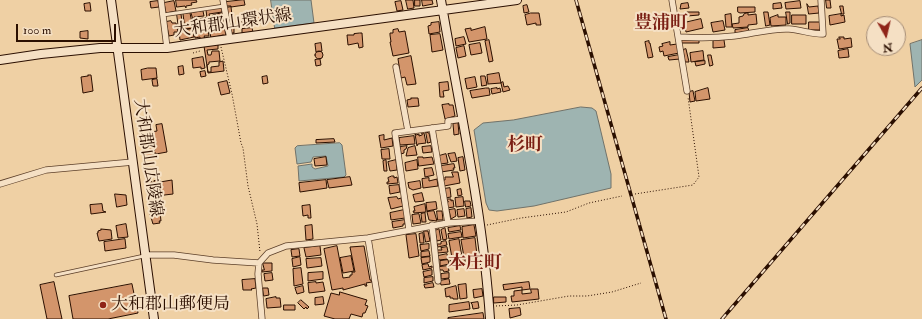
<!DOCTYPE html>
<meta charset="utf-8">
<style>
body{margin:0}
#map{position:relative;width:922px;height:319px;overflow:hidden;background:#efd0a4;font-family:"IM FELL Double Pica",serif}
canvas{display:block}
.north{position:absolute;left:866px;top:16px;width:40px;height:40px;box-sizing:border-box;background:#f5e0c4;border:1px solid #a48c76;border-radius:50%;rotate:172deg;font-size:11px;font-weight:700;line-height:16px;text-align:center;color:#2b0f00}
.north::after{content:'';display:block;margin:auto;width:14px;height:18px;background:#8f2418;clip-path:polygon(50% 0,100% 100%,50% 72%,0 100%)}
.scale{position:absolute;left:16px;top:24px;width:100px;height:18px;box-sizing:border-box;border:2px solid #2b0f00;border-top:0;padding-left:5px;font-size:12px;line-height:14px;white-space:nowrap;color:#2b0f00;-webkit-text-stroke:3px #f5e0c4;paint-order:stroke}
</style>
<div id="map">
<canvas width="922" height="319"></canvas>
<div class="north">N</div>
<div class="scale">100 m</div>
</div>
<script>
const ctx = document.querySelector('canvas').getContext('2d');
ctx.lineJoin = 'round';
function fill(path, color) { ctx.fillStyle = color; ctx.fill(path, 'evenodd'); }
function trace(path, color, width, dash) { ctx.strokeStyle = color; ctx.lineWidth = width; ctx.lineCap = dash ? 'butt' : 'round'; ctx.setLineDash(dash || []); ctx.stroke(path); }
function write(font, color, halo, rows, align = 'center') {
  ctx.font = font + ' "IM FELL Double Pica","Noto Serif JP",serif'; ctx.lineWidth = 4; ctx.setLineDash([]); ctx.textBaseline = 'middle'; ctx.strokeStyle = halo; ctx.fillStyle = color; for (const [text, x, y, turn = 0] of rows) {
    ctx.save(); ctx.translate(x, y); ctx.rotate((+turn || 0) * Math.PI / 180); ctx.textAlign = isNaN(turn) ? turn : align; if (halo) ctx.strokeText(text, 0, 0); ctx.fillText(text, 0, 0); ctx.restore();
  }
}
const water = new Path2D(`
 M 271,0 L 311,0 L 314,23 L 275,28 Z
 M 922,40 L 922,80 L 915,87 L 910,44 Z
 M 581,107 L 592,108 L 596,111 L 611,174 L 611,188 L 534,206 L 497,211 L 489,210 L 486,203 L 474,130 L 483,123 L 513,120 Z
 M 340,143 L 342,145 L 346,175 L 344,177 L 299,181 L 298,166 L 312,164 L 312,167 L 315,169 L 328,166 L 326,156 L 313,157 L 311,162 L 297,164 L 295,148 L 297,146 Z`);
fill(water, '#9eb4b1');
trace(water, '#70726a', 1);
const building = new Path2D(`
 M 176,0 L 196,0 L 197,2 L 191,3 L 192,5 L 186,6 L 186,8 L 185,6 L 177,7 Z
 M 244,0 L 245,5 L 231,7 L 231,6 L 226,6 L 226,2 Z
 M 406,0 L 413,0 L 414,8 L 408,9 Z
 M 415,0 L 420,0 L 420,6 L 415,6 Z
 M 422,0 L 432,0 L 433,4 L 423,6 Z
 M 826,0 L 830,0 L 831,8 L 827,8 Z
 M 158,1 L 159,7 L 151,8 L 150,2 Z
 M 174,1 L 176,11 L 166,13 L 164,3 Z
 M 401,1 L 403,10 L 397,11 L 395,2 Z
 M 800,1 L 801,8 L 786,9 L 785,3 Z
 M 90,3 L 91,11 L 85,11 L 84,4 Z
 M 688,3 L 689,8 L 680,9 L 681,4 Z
 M 781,3 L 782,8 L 773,9 L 773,4 Z
 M 807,4 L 809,7 L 818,6 L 819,13 L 809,14 Z
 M 527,5 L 529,12 L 524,13 L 523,6 Z
 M 840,6 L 843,6 L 844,14 L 842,14 Z
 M 231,7 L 232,15 L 228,16 L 226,8 Z
 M 738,7 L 755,7 L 755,12 L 740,13 L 738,12 Z
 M 222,8 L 222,12 L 209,14 L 210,18 L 207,18 L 206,10 Z
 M 203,11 L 204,16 L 194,17 L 194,19 L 193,20 L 191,13 Z
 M 687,12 L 699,12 L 699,15 L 687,16 Z
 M 764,12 L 768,12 L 770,25 L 766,26 Z
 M 786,12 L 790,12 L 790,23 L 788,24 Z
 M 190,13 L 193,28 L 185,29 L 183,14 Z
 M 223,13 L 223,17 L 213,17 L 213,15 Z
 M 531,13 L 539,13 L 541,25 L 536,25 L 536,23 L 527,25 L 525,15 Z
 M 748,13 L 748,15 L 756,14 L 757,24 L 748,25 L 748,27 L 733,28 L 732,24 L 739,23 L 739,17 L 743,16 L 744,14 Z
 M 177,14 L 181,14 L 183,29 L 179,29 Z
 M 261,14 L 263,21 L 261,22 L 261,23 L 246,27 L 245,25 L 241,26 L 243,25 L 241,19 L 244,18 L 244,17 Z
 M 731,14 L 732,27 L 726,27 L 725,15 Z
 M 841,14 L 841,16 L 844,15 L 845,22 L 830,25 L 829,16 Z
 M 778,15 L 778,17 L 786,17 L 786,25 L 771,26 L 770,18 Z
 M 792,15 L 806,15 L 806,24 L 792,24 Z
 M 206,18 L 207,23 L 202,24 L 203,26 L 207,25 L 209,36 L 204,36 L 205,38 L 200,39 L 200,37 L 195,38 L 194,29 L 198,28 L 197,23 L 201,22 L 200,19 Z
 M 701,19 L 703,28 L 686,32 L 684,23 Z
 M 171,21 L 172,23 L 176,23 L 178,32 L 174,32 L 174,35 L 169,36 L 166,22 Z
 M 723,21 L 725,30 L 713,32 L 711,23 Z
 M 439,22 L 440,32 L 429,34 L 428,26 L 431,25 L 431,23 Z
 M 809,22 L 820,22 L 820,30 L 809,30 Z
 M 229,23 L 234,23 L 234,33 L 231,33 Z
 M 213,25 L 224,25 L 226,36 L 223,35 L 211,38 L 209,28 L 214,28 Z
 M 485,27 L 487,39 L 469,42 L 465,29 L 471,28 L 471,30 Z
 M 252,28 L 253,32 L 242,33 L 242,29 Z
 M 748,28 L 749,31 L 735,33 L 735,30 Z
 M 192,29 L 194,37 L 180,40 L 179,31 Z
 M 398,29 L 399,32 L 405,31 L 409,53 L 393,56 L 390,42 L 391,42 L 390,35 L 390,33 L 393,33 L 393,30 Z
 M 88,31 L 88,39 L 80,38 L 80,32 Z
 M 360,33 L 362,33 L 363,47 L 359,48 L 358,43 L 348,45 L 347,35 L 354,35 L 354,34 Z
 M 440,34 L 443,50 L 432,52 L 430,35 Z
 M 464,37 L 466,44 L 456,46 L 455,39 Z
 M 839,37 L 844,37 L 844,39 L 851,38 L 852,47 L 839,49 L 837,39 L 840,39 Z
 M 681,39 L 699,39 L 699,43 L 681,43 Z
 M 489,40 L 493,61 L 489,62 L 485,41 Z
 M 724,40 L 725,47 L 713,48 L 713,41 Z
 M 649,41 L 649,43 L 650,43 L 653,57 L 648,58 L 645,42 Z
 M 670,42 L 670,45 L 677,44 L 679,53 L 664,56 L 663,51 L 660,52 L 659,47 L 663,46 L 662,44 Z
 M 321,43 L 322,51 L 316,52 L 315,44 Z
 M 480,43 L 482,53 L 471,55 L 469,45 Z
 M 218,44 L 218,49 L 207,50 L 208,55 L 211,55 L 212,51 L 219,51 L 220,61 L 209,62 L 209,64 L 207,65 L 208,72 L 211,72 L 211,67 L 219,66 L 219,62 L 223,61 L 224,71 L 208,73 L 204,46 Z
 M 464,46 L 466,56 L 458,58 L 456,48 Z
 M 686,49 L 689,62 L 685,62 L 683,50 Z
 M 848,49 L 849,57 L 839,58 L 838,51 Z
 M 703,51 L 704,60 L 691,62 L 690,53 Z
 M315 55a4 4 0 1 1 8 0a4 4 0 1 1-8 0Z
 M 679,55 L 680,59 L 669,60 L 668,57 Z
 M 708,55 L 711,55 L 713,65 L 710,66 Z
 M 411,56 L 416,84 L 407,85 L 405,77 L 401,78 L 398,59 Z
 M 203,57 L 205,68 L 201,69 L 201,67 L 193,68 L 192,59 Z
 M 320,59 L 321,65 L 316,66 L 315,60 Z
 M 705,61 L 705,64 L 696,66 L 695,62 Z
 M 183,66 L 184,74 L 179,75 L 178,67 Z
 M 148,68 L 156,68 L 157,78 L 142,80 L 141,70 Z
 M 205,71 L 206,76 L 201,77 L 200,72 Z
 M 499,73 L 501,83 L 488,84 L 487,75 Z
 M 88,75 L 91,75 L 93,91 L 83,93 L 81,77 L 88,76 Z
 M 267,76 L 268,83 L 263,84 L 262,77 Z
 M 481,76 L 485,76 L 487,85 L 482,86 Z
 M 475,77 L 477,87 L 467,89 L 465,79 Z
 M 157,79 L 158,86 L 153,86 L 152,80 Z
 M 227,81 L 230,93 L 221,95 L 218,83 Z
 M 448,82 L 449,90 L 443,91 L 444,97 L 440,97 L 439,83 Z
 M 503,82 L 504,87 L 508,86 L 510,90 L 503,92 L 501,83 Z
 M 486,88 L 489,88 L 490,95 L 472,98 L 470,91 Z
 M 497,88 L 497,89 L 500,88 L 501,92 L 492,94 L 491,89 Z
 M 708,88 L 710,99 L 696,101 L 695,92 Z
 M 693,91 L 695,101 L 690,102 L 689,92 Z
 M 411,98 L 418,98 L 419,106 L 408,107 L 407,100 L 411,99 Z
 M 449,104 L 449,105 L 453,105 L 455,116 L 445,119 L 442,105 Z
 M 458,123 L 459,134 L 454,135 L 453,124 Z
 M 162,124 L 167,152 L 156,154 L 156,153 L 154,153 L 153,151 L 155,150 L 151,132 L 157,131 L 156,125 Z
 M 426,132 L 429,133 L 431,142 L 428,143 Z
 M 150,133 L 154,150 L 152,150 L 153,155 L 145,157 L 140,135 Z
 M 422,133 L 424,133 L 426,143 L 418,144 L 417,146 L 415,134 L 416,135 L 419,134 L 419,136 L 422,135 Z
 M 384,135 L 384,140 L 392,138 L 393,146 L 381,148 L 379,136 Z
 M 414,136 L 415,144 L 400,145 L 399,138 Z
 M 334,139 L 335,142 L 316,143 L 316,140 Z
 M 407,146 L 406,149 L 404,150 L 404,153 L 401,154 L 400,147 Z
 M 415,146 L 417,155 L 406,156 L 408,148 Z
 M 431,146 L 432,152 L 423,153 L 422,147 Z
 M 389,149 L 390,159 L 382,159 L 381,150 Z
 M 455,153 L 457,161 L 451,162 L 448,154 Z
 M 446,154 L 448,163 L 440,164 L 439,156 Z
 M 326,157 L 327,165 L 315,166 L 314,159 Z
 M 418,157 L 423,157 L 423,158 L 432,157 L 434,164 L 419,166 Z
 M 463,157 L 465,170 L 460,171 L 458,158 Z
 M 386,160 L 387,171 L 384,171 L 383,161 Z
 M 396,160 L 397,170 L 390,171 L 388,162 Z
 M 417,160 L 418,169 L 406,171 L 405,163 Z
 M 454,164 L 455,168 L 453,168 L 454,170 L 441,172 L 441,166 Z
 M 432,168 L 434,175 L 425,177 L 424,169 Z
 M 452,172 L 458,172 L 460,183 L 444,186 L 443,180 L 445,180 L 445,177 L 453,177 Z
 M 392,176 L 394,176 L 394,178 L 397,177 L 398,183 L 387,184 L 387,182 L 389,182 L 388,178 Z
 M 350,177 L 352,185 L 329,188 L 327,180 Z
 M 429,178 L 429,181 L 437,179 L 438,186 L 423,188 L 422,179 Z
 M 160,180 L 160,182 L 172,180 L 173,194 L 156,196 L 154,181 Z
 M 326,180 L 327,188 L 300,192 L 299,183 Z
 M 420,181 L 421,188 L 413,190 L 409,188 L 408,183 Z
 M 152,182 L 154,197 L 148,198 L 146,183 Z
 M 399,185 L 400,192 L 390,194 L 389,186 Z
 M 450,188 L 451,197 L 445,198 L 444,189 Z
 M 461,189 L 462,195 L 458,196 L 457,190 Z
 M 422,193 L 424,201 L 415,202 L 413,195 Z
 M 115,194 L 126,195 L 127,205 L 117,207 Z
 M 397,197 L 398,199 L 401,198 L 403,206 L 391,209 L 388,198 Z
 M 463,197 L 464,206 L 456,207 L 455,198 Z
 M 447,199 L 451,199 L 451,201 L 453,200 L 454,207 L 447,208 L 446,202 L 448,202 Z
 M 465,201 L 470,201 L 471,206 L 466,207 Z
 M 436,202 L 437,209 L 427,211 L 426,203 Z
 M 102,204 L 103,211 L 106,212 L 91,214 L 90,205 Z
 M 425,204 L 426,212 L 414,213 L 413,211 L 415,211 L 414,207 Z
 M 310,205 L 311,218 L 308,218 L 308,215 L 303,216 L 302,206 Z
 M 471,208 L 472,217 L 467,218 L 466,209 Z
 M 455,209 L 456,216 L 451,219 L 449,210 Z
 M 464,209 L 465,216 L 458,217 L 457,210 Z
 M 404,210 L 405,218 L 391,220 L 390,213 Z
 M 434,211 L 437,221 L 429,220 L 427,212 Z
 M 437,211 L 442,211 L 443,220 L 438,220 Z
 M 160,212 L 161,221 L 159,221 L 160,223 L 153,224 L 150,214 Z
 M 425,213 L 426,222 L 422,222 L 421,214 Z
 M 419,214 L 421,223 L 413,224 L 412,215 Z
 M 405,220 L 405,224 L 403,224 L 403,226 L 393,228 L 392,222 Z
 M 126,224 L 128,237 L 118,238 L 116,226 Z
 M 312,225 L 313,239 L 306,240 L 305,226 Z
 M 474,225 L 476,236 L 463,238 L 462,227 Z
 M 460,226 L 461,230 L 449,232 L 448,228 Z
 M 445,228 L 447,239 L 443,240 L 441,230 Z
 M 101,229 L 111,230 L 112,239 L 99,241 L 97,233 L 98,233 L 98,231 L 101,230 Z
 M 439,229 L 441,240 L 437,241 L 435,231 Z
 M 424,231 L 428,231 L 430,241 L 426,242 Z
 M 461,232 L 462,237 L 449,239 L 448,234 Z
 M 423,233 L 424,243 L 420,243 L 419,234 Z
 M 416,234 L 419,256 L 409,258 L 406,235 Z
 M 475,238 L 477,255 L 464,257 L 461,240 Z
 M 125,239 L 126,248 L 105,251 L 104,242 Z
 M 459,239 L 462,257 L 452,258 L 449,241 Z
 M 446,241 L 447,245 L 438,247 L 437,244 L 441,244 L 441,242 Z
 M 429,244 L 429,249 L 421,251 L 420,245 Z
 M 320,246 L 321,255 L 306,257 L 304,248 Z
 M 337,246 L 343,278 L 350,277 L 350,275 L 352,275 L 352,272 L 355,272 L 350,247 L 364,246 L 370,280 L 371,280 L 372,282 L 366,283 L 367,286 L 365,286 L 365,284 L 343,290 L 343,288 L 332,290 L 324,249 Z
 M 447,247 L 448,252 L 438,253 L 437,250 L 442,250 L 441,248 Z
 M 299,249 L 300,256 L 292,257 L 291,250 Z
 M 429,251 L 430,256 L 421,257 L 421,252 Z
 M 447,254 L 448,259 L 439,260 L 438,256 Z
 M 351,256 L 354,271 L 343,273 L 340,258 Z
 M 300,257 L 301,265 L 293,267 L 292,259 Z
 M 430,257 L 430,262 L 422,264 L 421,258 Z
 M 321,258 L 322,266 L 307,268 L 306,259 Z
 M 465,259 L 465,262 L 463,264 L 451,264 L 450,261 Z
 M 448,260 L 449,264 L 440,266 L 440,261 Z
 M 263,263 L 272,263 L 272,271 L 262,272 L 262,270 L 264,270 Z
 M 428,264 L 429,267 L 432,266 L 432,268 L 423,270 L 422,265 Z
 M 448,266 L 449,271 L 444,272 L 443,270 L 440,270 L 439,267 Z
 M 301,268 L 303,284 L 294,286 L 293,269 Z
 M 432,270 L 432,275 L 424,277 L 423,272 Z
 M 323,272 L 323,279 L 308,281 L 308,273 Z
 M 272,273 L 273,280 L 265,281 L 264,274 Z
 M 449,273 L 449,278 L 441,279 L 441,274 Z
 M 433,277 L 433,281 L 424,283 L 424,278 Z
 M 255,279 L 256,288 L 251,289 L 252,290 L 243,290 L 242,280 Z
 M 449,279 L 450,284 L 441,285 L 440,281 Z
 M 54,282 L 62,319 L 47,319 L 40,285 Z
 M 316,282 L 316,283 L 323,282 L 325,291 L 309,293 L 308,283 Z
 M 529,282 L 530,289 L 522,290 L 522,287 L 504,290 L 503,285 Z
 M 433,283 L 434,287 L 425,288 L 424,285 Z
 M 132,284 L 138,313 L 108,319 L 73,319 L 69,296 Z
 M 466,284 L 467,298 L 460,299 L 458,285 Z
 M 303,286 L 304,292 L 297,294 L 295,288 Z
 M 456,286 L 458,299 L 453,299 L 453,298 L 450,298 L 450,296 L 446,297 L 445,289 Z
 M 263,288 L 268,288 L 269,295 L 264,296 Z
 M 482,289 L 483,296 L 474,298 L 473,290 Z
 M 531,289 L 538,289 L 539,299 L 512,302 L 511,296 L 514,296 L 514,291 L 522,290 L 522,294 L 531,293 Z
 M 340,292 L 367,300 L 365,305 L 368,306 L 365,313 L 363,313 L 362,317 L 351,314 L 349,319 L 335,319 L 324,316 L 331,293 L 339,295 Z
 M 276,297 L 276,298 L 280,298 L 281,307 L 267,308 L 266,299 Z
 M 323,297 L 324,304 L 315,305 L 315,298 Z
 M 494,297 L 506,297 L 506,302 L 494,303 Z
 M 301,300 L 309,307 L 307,309 L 306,307 L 304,309 L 298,303 Z
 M 469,302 L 470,309 L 449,312 L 449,305 Z
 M 478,302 L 479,308 L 473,309 L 472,304 L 471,303 Z
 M 284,305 L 295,305 L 295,310 L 284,310 Z
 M 520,308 L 521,315 L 510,318 L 509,309 Z
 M 483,313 L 484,319 L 448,319 L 448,318 Z`);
fill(building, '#d3956b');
trace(building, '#2b0f00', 1);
const lane = new Path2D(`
 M 163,15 L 224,6
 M 56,275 L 144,256`);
const street = new Path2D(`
 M 161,0 L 167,48
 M 223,0 L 230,39
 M 672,0 L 687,91
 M 679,37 C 697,38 716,38 734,36 C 752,34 771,28 789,29 C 801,30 811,34 823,34 L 821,0
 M 396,67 L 408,131
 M 432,128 L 448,223
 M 0,184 L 46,170 L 133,162
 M 432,225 L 438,281
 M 409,229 L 395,133 L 448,126 L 448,121 L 462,119
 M 368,238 L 381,319
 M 145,255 L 174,255 L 213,260 L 259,263
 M 262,319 L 258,274 L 259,263 L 268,253 L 286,246 L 368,238 L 448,223 L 480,221`);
const secondary = new Path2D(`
 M 111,0 L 154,319
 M 441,0 C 459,106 483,212 490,319
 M 0,60 L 41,54 L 100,48 L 167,48 L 200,43 L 517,0`);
trace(lane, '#5c3f29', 4.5);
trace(street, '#5c3f29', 7);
trace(secondary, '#2b0f00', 10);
trace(new Path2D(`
 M 221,47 L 232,94 L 241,143 L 243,148 L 248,186 L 257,224 L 260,252
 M 193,53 L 200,51
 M 635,194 L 693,185 L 699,177 L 688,97
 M 487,225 L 521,218 L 566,212 L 589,203 L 622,196
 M 496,306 L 517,305 L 569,296 L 587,296 L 612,292 L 641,283`), '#2b0f00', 1, [1, 2]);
trace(lane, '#f5e0c4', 3);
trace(street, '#f5e0c4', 5.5);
trace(secondary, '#f5e0c4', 8);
const rail = new Path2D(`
 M 576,0 L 666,319
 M 722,319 L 922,88`);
trace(rail, '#2b0f00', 3.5);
trace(rail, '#f5e0c4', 2, [6]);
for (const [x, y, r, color] of [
 [103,305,4,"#8f2418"]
]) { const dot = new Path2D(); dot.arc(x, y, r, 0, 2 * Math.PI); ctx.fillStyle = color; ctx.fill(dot); trace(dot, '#f5e0c4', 1.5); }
write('17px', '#2b0f00', '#f5e0c4', [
 ["大和郡山環状線",233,24,-8],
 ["大和郡山広陵線",147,158,82]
]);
write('17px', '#2b0f00', '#f5e0c4', [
 ["大和郡山郵便局",111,305]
], 'left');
write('bold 18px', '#7a1f14', '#f5e0c4', [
 ["豊浦町",661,24],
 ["杉町",525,146],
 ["本庄町",475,264]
]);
</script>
